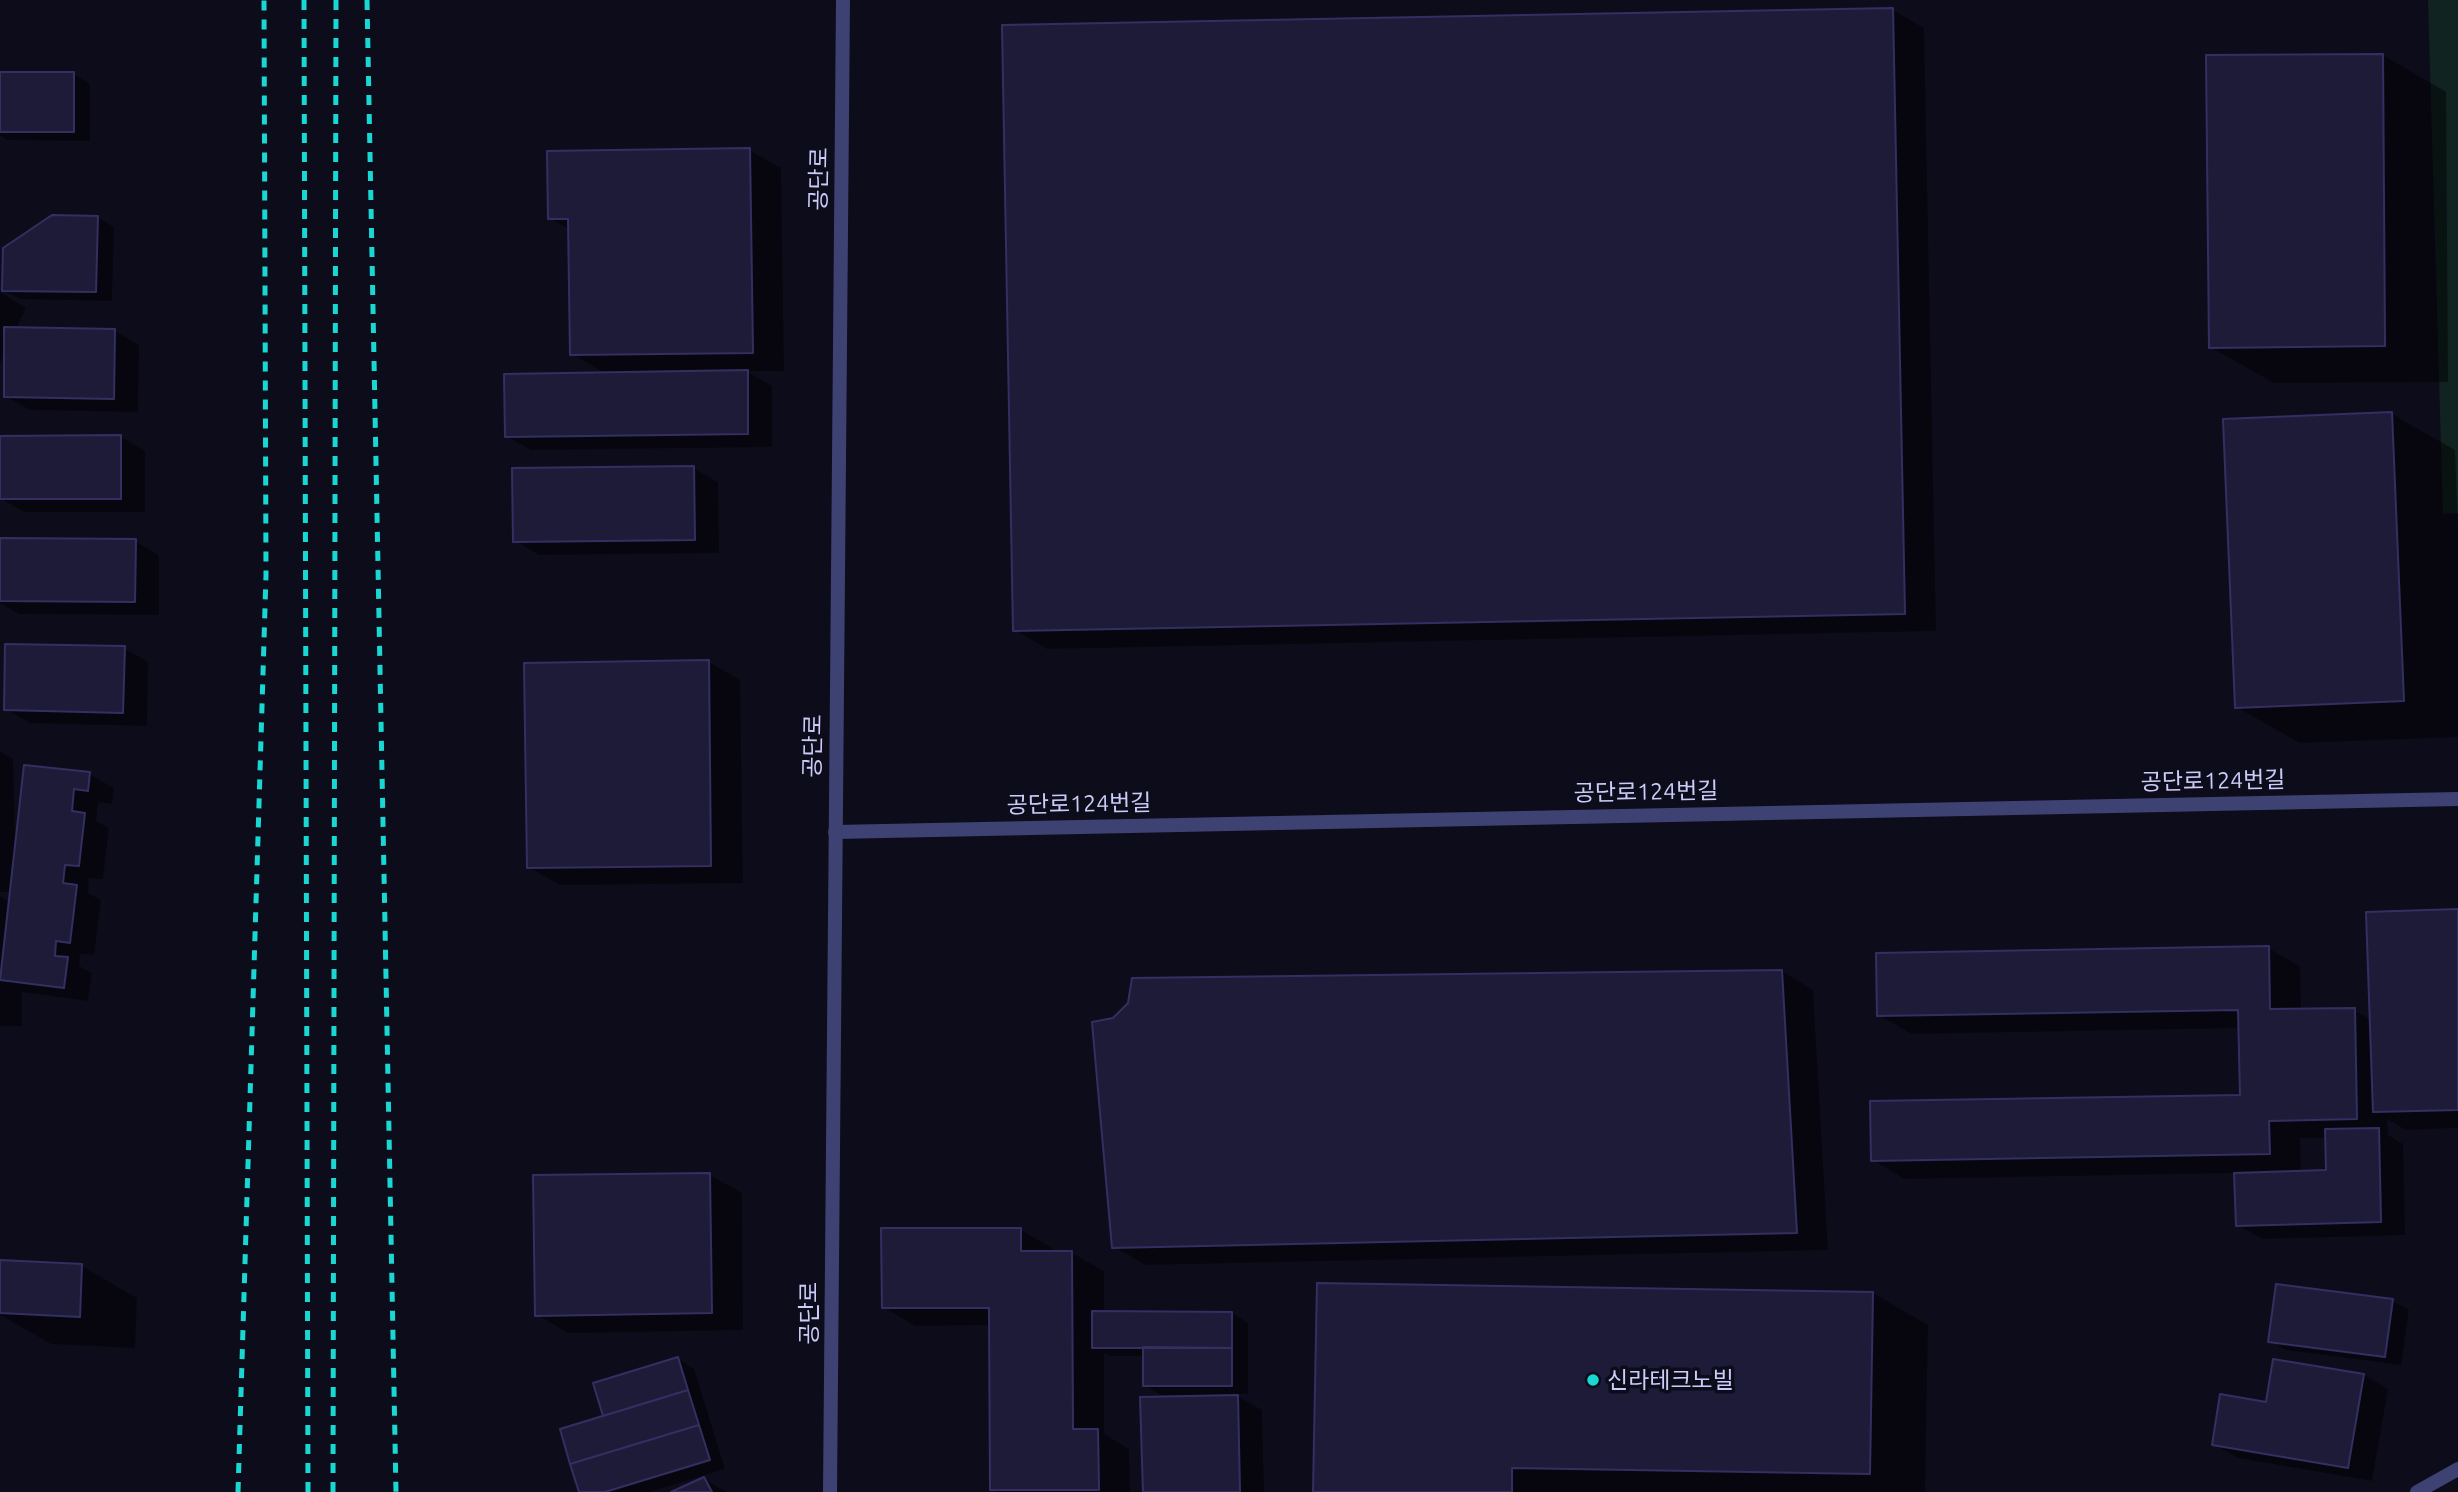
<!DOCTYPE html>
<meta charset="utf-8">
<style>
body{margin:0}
canvas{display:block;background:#0d0c1a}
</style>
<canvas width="2458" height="1492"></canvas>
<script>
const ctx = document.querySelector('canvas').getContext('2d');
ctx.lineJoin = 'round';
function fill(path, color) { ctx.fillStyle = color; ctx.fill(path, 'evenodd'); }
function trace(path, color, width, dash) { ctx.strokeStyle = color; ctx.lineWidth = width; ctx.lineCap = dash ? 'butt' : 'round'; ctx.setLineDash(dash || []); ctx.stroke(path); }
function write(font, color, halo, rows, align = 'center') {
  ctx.font = font + ' Ubuntu,"Noto Sans KR",sans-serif'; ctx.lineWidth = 7; ctx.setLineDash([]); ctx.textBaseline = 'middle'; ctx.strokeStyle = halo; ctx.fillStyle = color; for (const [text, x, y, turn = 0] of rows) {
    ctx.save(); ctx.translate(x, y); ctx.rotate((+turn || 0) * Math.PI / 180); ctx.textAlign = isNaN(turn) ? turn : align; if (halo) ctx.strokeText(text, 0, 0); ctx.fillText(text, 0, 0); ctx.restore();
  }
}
fill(new Path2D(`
 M 2428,0 L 2458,0 L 2458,513 L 2443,514 Z`), '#102320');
fill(new Path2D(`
 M 1893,10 L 1924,28 L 1936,631 L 1047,649 L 1015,630 Z
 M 2383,55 L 2446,92 L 2448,382 L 2274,383 L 2210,347 Z
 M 0,74 L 74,74 L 90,84 L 90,141 L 8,140 L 0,136 Z
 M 749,150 L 781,168 L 784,371 L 746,371 L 772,386 L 772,447 L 531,450 L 506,436 L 606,374 L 572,354 L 570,230 L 550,218 Z
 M 97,217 L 114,227 L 112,301 L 20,299 L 3,290 Z
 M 0,292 L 26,308 L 16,329 L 115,331 L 139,345 L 138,412 L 30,410 L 5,396 L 6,351 L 0,363 Z
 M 2392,414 L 2455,450 L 2458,531 L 2458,737 L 2300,743 L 2236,707 Z
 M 121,437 L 145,451 L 145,512 L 24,512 L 0,498 Z
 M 693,468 L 718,482 L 719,553 L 539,555 L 515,541 Z
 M 0,540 L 135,541 L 159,555 L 159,615 L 19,614 L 0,603 Z
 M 124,648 L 148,662 L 147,726 L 30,723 L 5,709 Z
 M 709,662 L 740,680 L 743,883 L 560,885 L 528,867 Z
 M 0,751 L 13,759 L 15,838 L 89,774 L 114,788 L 112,804 L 98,802 L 96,821 L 109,828 L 103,879 L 89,878 L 88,893 L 101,900 L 94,955 L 80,954 L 79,966 L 92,973 L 88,1001 L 22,992 L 22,1026 L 0,1026 L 0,896 L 9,902 L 10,892 L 0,892 Z
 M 2458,910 L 2458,1128 L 2406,1130 L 2387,1119 L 2388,1135 L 2403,1144 L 2405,1235 L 2262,1239 L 2237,1225 L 2236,1173 L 1904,1179 L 1873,1160 L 2242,1096 L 2240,1028 L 1911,1034 L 1879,1015 L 2268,948 L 2300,966 L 2301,1011 L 2354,1010 L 2372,1020 ZM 2300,1138 L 2327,1138 L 2328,1172 L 2301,1173 Z
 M 1782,971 L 1813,990 L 1828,1250 L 1145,1265 L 1114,1247 Z
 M 710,1175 L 742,1193 L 743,1330 L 568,1333 L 537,1315 Z
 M 1021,1230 L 1052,1248 L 1052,1253 L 1072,1253 L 1104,1271 L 1104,1313 L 1232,1313 L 1248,1323 L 1248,1394 L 1234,1394 L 1262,1410 L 1264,1492 L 1144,1492 L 1177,1395 L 1161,1395 L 1145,1385 L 1145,1356 L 1110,1356 L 1104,1353 L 1104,1434 L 1129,1449 L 1130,1492 L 997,1492 L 992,1489 L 991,1325 L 915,1326 L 883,1307 Z
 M 0,1262 L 82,1266 L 137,1298 L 135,1348 L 51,1344 L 0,1315 Z
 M 1873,1293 L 1928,1325 L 1925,1492 L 1315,1492 Z
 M 2392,1301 L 2409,1310 L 2401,1365 L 2286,1350 L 2270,1341 Z
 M 678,1359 L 694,1369 L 725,1469 L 650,1492 L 581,1492 L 605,1417 Z
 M 2364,1375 L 2388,1389 L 2372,1481 L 2238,1458 L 2214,1444 L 2268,1404 Z
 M 704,1479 L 727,1492 L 675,1492 Z`), '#0007');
const building = new Path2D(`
 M 1893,8 L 1905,614 L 1013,631 L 1002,25 Z
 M 2383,54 L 2385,346 L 2209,348 L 2206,55 Z
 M 0,72 L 74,72 L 74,132 L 0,132 Z
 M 750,148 L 753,353 L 570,355 L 568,219 L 548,219 L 547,151 Z
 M 52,215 L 98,216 L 96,292 L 2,291 L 3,248 Z
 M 4,327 L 115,329 L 114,399 L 4,397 Z
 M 748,370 L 748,434 L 505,437 L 504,374 Z
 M 2392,412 L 2404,701 L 2235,708 L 2223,419 Z
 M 121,435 L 121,499 L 0,499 L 0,436 Z
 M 694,466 L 695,540 L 513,542 L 512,468 Z
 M 0,538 L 136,539 L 135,602 L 0,601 Z
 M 5,644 L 125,646 L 123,713 L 4,710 Z
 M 709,660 L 711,866 L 527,868 L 524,663 Z
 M 24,765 L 90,772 L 88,791 L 74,789 L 72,811 L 85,813 L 79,866 L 65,865 L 63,883 L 77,885 L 70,943 L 56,941 L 55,956 L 68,957 L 64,988 L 0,980 Z
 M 2458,909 L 2458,1110 L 2373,1112 L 2366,912 Z
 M 2269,946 L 2270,1009 L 2355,1008 L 2357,1119 L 2269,1121 L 2270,1154 L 1871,1161 L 1870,1101 L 2240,1095 L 2238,1010 L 1877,1016 L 1876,953 Z
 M 1782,970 L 1797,1233 L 1112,1248 L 1092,1022 L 1113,1018 L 1128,1003 L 1132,978 Z
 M 2379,1128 L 2381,1222 L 2236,1226 L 2234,1173 L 2326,1170 L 2325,1129 Z
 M 710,1173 L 712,1313 L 535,1316 L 533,1175 Z
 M 881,1228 L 1021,1228 L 1021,1251 L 1072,1251 L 1073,1429 L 1098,1429 L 1099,1490 L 990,1490 L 989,1308 L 882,1308 Z
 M 0,1260 L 82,1264 L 80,1317 L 0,1313 Z
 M 1317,1283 L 1873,1292 L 1870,1474 L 1512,1468 L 1512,1492 L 1313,1492 Z
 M 2276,1284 L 2393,1299 L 2385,1357 L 2268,1342 Z
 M 1092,1311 L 1232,1312 L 1232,1348 L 1092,1348 Z
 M 1143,1347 L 1232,1348 L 1232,1386 L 1143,1386 Z
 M 678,1357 L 688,1390 L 603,1416 L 593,1383 Z
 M 2273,1359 L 2364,1374 L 2348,1468 L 2212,1445 L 2220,1394 L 2266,1402 Z
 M 688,1390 L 699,1425 L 570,1464 L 560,1429 Z
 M 1238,1395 L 1240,1492 L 1143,1492 L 1140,1397 Z
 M 699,1425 L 710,1460 L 605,1492 L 579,1492 L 570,1464 Z
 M 704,1477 L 712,1492 L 671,1492 Z`);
fill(building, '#1d1b38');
trace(building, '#332f62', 2);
trace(new Path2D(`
 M 835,832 L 2458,799
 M 2417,1492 L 2458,1469`), '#3d4273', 14);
trace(new Path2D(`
 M 830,1492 L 843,0`), '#3d4273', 14);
trace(new Path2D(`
 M 304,0 L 308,1492
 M 367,0 L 396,1492
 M 238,1492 L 266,575 L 264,0
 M 333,1492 L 336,0`), '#19d7d2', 5, [10, 9]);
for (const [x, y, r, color] of [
 [1593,1380,7,"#19d7d2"]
]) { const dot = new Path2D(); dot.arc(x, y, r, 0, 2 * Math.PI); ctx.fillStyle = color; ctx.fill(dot); trace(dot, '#0d0c1a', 2.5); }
write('23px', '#cbccf9', '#0d0c1a', [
 ["공단로",819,179,-89],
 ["공단로",813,746,-89],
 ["공단로124번길",2213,781,-1],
 ["공단로124번길",1646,792,-1],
 ["공단로124번길",1079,804,-1],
 ["공단로",809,1313,-90]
]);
write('23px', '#cbccf9', '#0d0c1a', [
 ["신라테크노빌",1607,1380]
], 'left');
</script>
